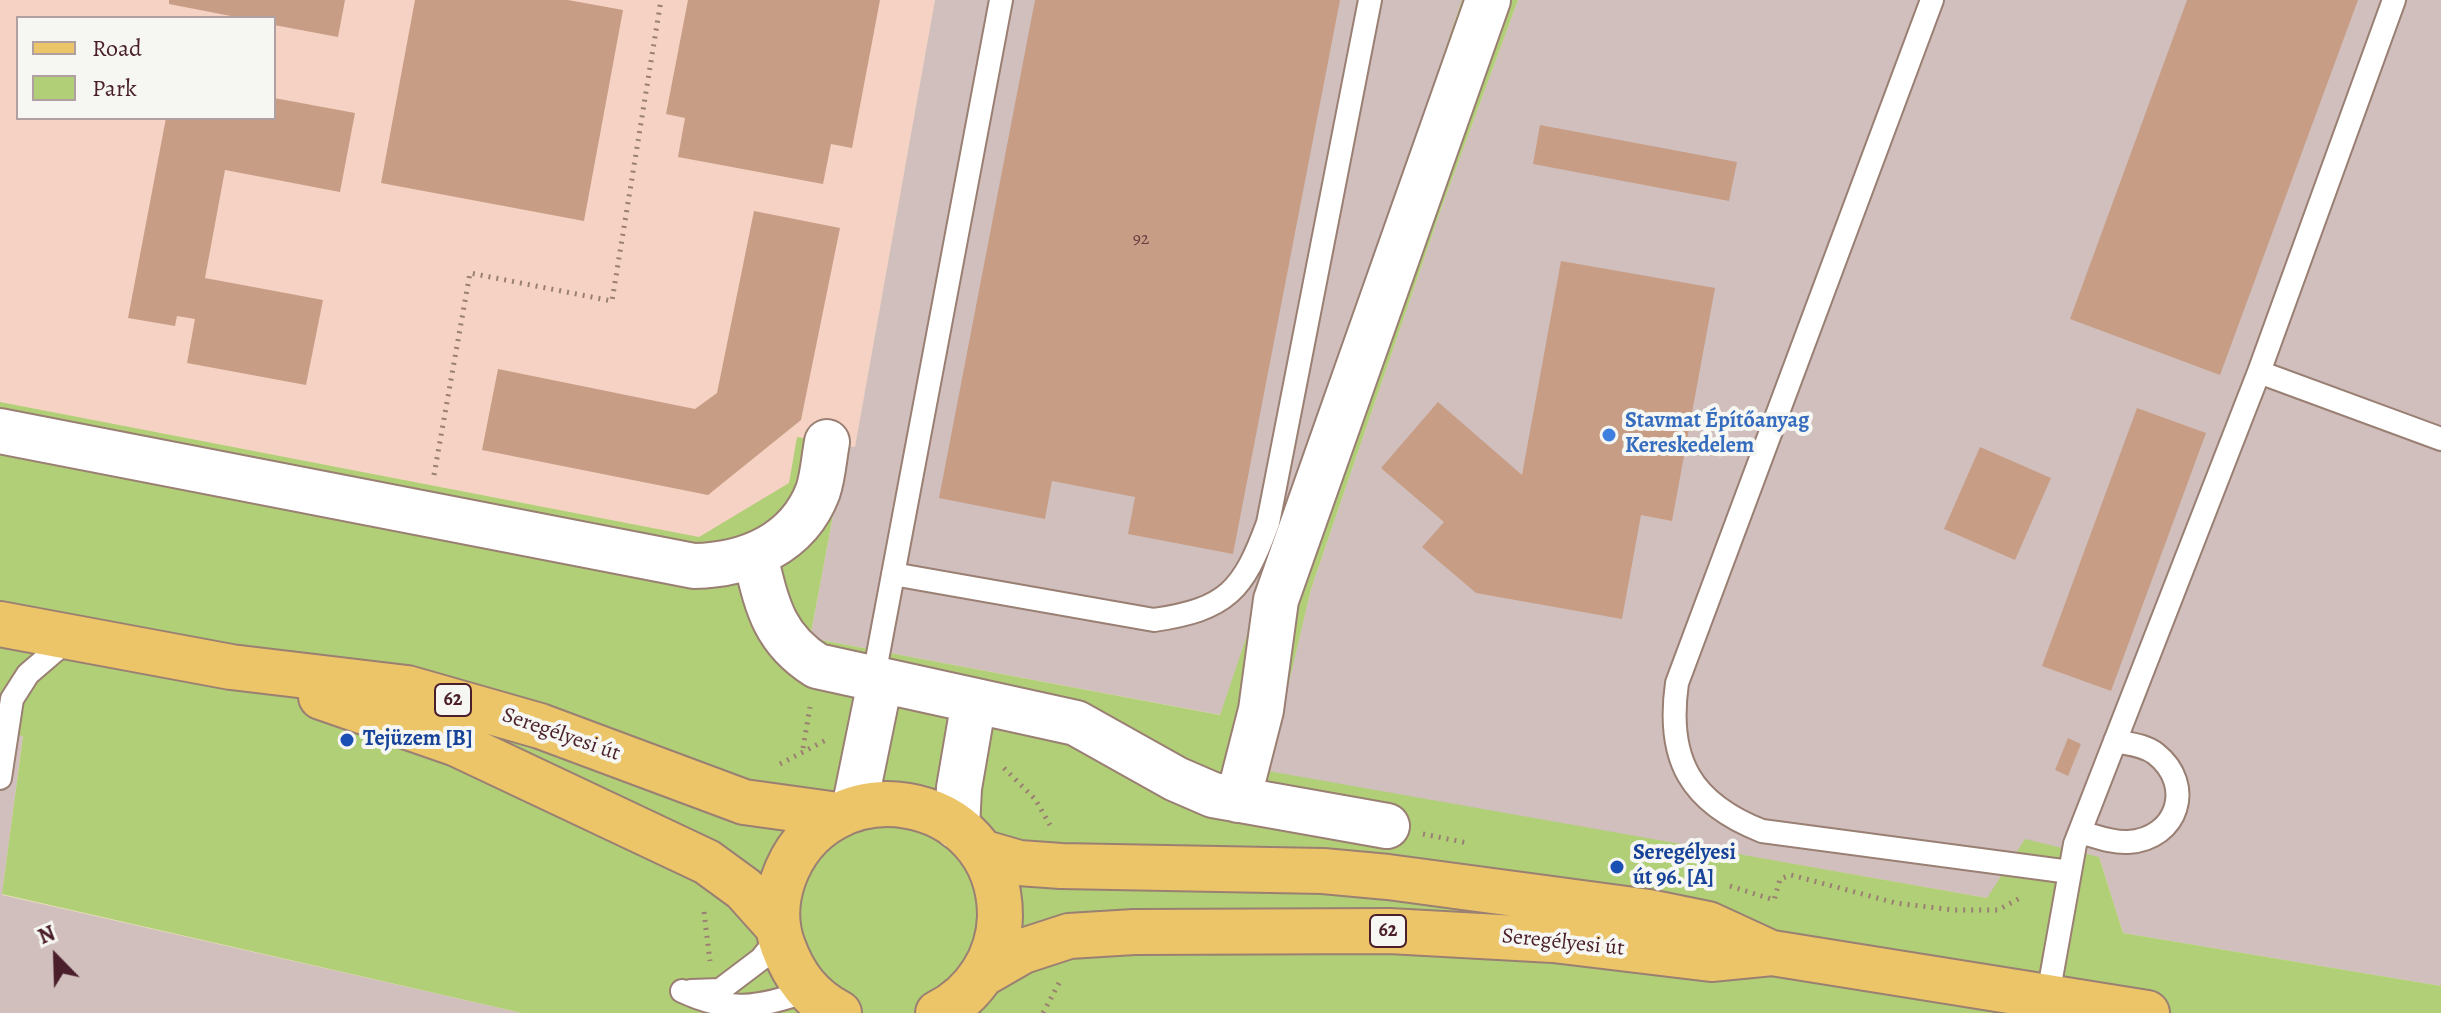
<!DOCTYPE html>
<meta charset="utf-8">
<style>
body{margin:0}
#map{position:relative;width:2441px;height:1013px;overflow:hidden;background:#eadfbb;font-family:Alegreya,serif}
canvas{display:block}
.legend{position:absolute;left:16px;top:16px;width:260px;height:104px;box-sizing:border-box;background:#f6f6f2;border:2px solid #b1a0a2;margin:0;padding:10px 14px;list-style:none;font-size:24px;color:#4a1f2b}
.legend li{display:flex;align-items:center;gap:16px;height:40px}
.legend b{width:40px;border:2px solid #b1a0a2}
.north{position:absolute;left:16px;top:917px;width:80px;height:80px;-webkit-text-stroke:6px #f6f6f2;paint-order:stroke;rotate:337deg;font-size:22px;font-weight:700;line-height:32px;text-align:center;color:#4a1f2b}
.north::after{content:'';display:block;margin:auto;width:28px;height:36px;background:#4a1f2b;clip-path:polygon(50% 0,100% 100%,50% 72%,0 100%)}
</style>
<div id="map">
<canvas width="2441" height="1013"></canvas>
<ul class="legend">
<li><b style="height:10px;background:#edc569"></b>Road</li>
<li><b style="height:22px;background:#b1cf76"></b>Park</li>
</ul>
<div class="north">N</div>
</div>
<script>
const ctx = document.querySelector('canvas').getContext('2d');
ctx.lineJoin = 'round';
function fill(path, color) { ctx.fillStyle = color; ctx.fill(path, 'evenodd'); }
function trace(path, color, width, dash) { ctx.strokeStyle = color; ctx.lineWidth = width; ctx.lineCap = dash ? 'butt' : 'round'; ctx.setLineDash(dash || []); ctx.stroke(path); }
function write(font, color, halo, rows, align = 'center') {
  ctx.font = font + ' Alegreya,serif'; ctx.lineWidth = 8; ctx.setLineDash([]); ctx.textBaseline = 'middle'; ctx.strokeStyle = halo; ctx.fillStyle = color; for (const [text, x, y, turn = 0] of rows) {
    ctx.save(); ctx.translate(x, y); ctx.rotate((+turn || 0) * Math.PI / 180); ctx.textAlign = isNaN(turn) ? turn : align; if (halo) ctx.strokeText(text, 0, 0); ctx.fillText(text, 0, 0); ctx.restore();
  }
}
fill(new Path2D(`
 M 0,0 L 935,0 L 855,447 L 699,537 L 0,402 ZM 18,18 L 274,18 L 274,118 L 18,118 Z`), '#f6d2c4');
fill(new Path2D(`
 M 935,0 L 1462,0 L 1221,715 L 810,638 L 846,446 L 855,447 Z
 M 1518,0 L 2441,0 L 2441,986 L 2123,933 L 2099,857 L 1987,898 L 1267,772 L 1311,589 L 1441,209 Z
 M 0,732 L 23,735 L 2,895 L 522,1013 L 0,1013 Z`), '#d1bfbe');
fill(new Path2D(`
 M 1462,0 L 1518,0 L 1441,209 L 1311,589 L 1268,771 L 1987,898 L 2025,839 L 2099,857 L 2123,933 L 2441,986 L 2441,1013 L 522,1013 L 2,894 L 23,736 L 0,732 L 0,402 L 699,537 L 789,483 L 797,437 L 846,446 L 810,638 L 1220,715 Z`), '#b1cf76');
fill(new Path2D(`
 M 169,0 L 345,0 L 338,37 L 274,25 L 274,18 L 241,18 L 169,4 Z
 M 415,0 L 568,0 L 623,10 L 584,221 L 381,183 Z
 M 688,0 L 880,0 L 852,148 L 831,144 L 823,184 L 678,157 L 685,118 L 666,114 Z
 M 1035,0 L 1340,0 L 1233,554 L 1128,534 L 1135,497 L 1052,481 L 1045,519 L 939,498 Z
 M 2187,0 L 2358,0 L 2220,375 L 2070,319 Z
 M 274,98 L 355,113 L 340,192 L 225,170 L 205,278 L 323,300 L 306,385 L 187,363 L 195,319 L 177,316 L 175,326 L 128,318 L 166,118 L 274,118 Z
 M 1540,125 L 1737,162 L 1729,201 L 1533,164 Z
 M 754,211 L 840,228 L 801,420 L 708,495 L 482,450 L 498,369 L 695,409 L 717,393 Z
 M 1561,261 L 1715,288 L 1672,521 L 1641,515 L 1622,619 L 1476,593 L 1422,547 L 1444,522 L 1381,468 L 1438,402 L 1522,475 Z
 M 2137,408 L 2206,433 L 2111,691 L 2042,666 Z
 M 1980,447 L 2051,478 L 2015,560 L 1944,529 Z
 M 2068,738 L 2081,744 L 2068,776 L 2055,770 Z`), '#c79e85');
const lane = new Path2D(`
 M 1932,0 L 1677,683 C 1666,760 1691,803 1762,831 L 2070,872
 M 2259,372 L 2441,439
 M 893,574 L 1154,620 C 1227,609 1243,591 1268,523 L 1370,0
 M 873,681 L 1001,0
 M 0,778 L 12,699 L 28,674 L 70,638
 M 2080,832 C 2095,836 2112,843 2128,842 C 2178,839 2195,785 2156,754 C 2145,745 2129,744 2115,741
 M 682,991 C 729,1013 759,1008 807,991
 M 691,991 L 720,990 L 761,959 L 779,937
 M 2048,995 L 2075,844 L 2259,372 L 2394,0`);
const street = new Path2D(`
 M 0,431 L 694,566 C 747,565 798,544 818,491 C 823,476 824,458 827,442
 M 755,556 C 767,605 773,638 817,666 L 1076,723 L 1176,779 L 1213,795 L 1387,826
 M 1238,800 L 1261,710 L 1276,600 L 1488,0
 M 854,809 L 880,682
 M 957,827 L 959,788 L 974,701`);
const primary = new Path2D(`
 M 0,624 L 231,667 L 407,688 L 540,726 L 744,802 L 838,815
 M 321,697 L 457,744 L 707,862 L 744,889 L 778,927
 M 981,852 L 1019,863 L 1061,866 L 1323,871 L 1388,877 L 1649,912 L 1708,924 L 1771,953
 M 983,974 L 1023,951 L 1069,936 L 1134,932 L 1389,931 L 1553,940 L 1711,959 L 1772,953 L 2147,1013
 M 839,1013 C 810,998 794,976 783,946 C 775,925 776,901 783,880 C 824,761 1000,789 1000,916 C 999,957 975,995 938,1013`);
trace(lane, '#9a7f73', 26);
trace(street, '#9a7f73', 48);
trace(primary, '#9a7f73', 48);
trace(new Path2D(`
 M 434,475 L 470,273 L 612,301 L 661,0
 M 803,748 L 810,707
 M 780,764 L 828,739
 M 1004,768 L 1035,799 L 1050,825
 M 1423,834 L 1468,843
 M 1730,886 L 1774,900 L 1780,879 L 1791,875 L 1896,903 L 1953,910 L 1998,910 L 2022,897
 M 704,912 L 710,961
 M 1043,1013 L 1059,983`), '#9a7f73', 5, [2, 6]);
trace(lane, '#fff', 22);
trace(street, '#fff', 44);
trace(primary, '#edc569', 44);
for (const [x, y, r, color] of [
 [1609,435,8,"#3f7fe0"],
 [347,740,8,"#1a4fb4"],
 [1617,867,8,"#1a4fb4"]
]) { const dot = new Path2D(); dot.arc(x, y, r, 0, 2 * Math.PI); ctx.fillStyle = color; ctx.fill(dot); trace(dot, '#f6f6f2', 3); }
write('18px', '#693f42', null, [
 ["92",1141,240]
]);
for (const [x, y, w] of [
 [453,700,36],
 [1388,931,36]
]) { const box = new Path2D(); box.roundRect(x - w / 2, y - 16, w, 32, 6); ctx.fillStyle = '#f6f6f2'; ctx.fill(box); trace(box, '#4a1f2b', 2); }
write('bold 20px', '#4a1f2b', null, [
 ["62",453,700],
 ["62",1388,931]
]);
write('bold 22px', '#366cbe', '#f6f6f2', [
 ["Stavmat Építőanyag",1625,422],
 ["Kereskedelem",1625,447]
], 'left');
write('22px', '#4a1f2b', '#f6f6f2', [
 ["Seregélyesi út",561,735,19],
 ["Seregélyesi út",1563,943,6]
]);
write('bold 22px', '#164399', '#f6f6f2', [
 ["Tejüzem [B]",363,740],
 ["Seregélyesi",1633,854],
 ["út 96. [A]",1633,879]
], 'left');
</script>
